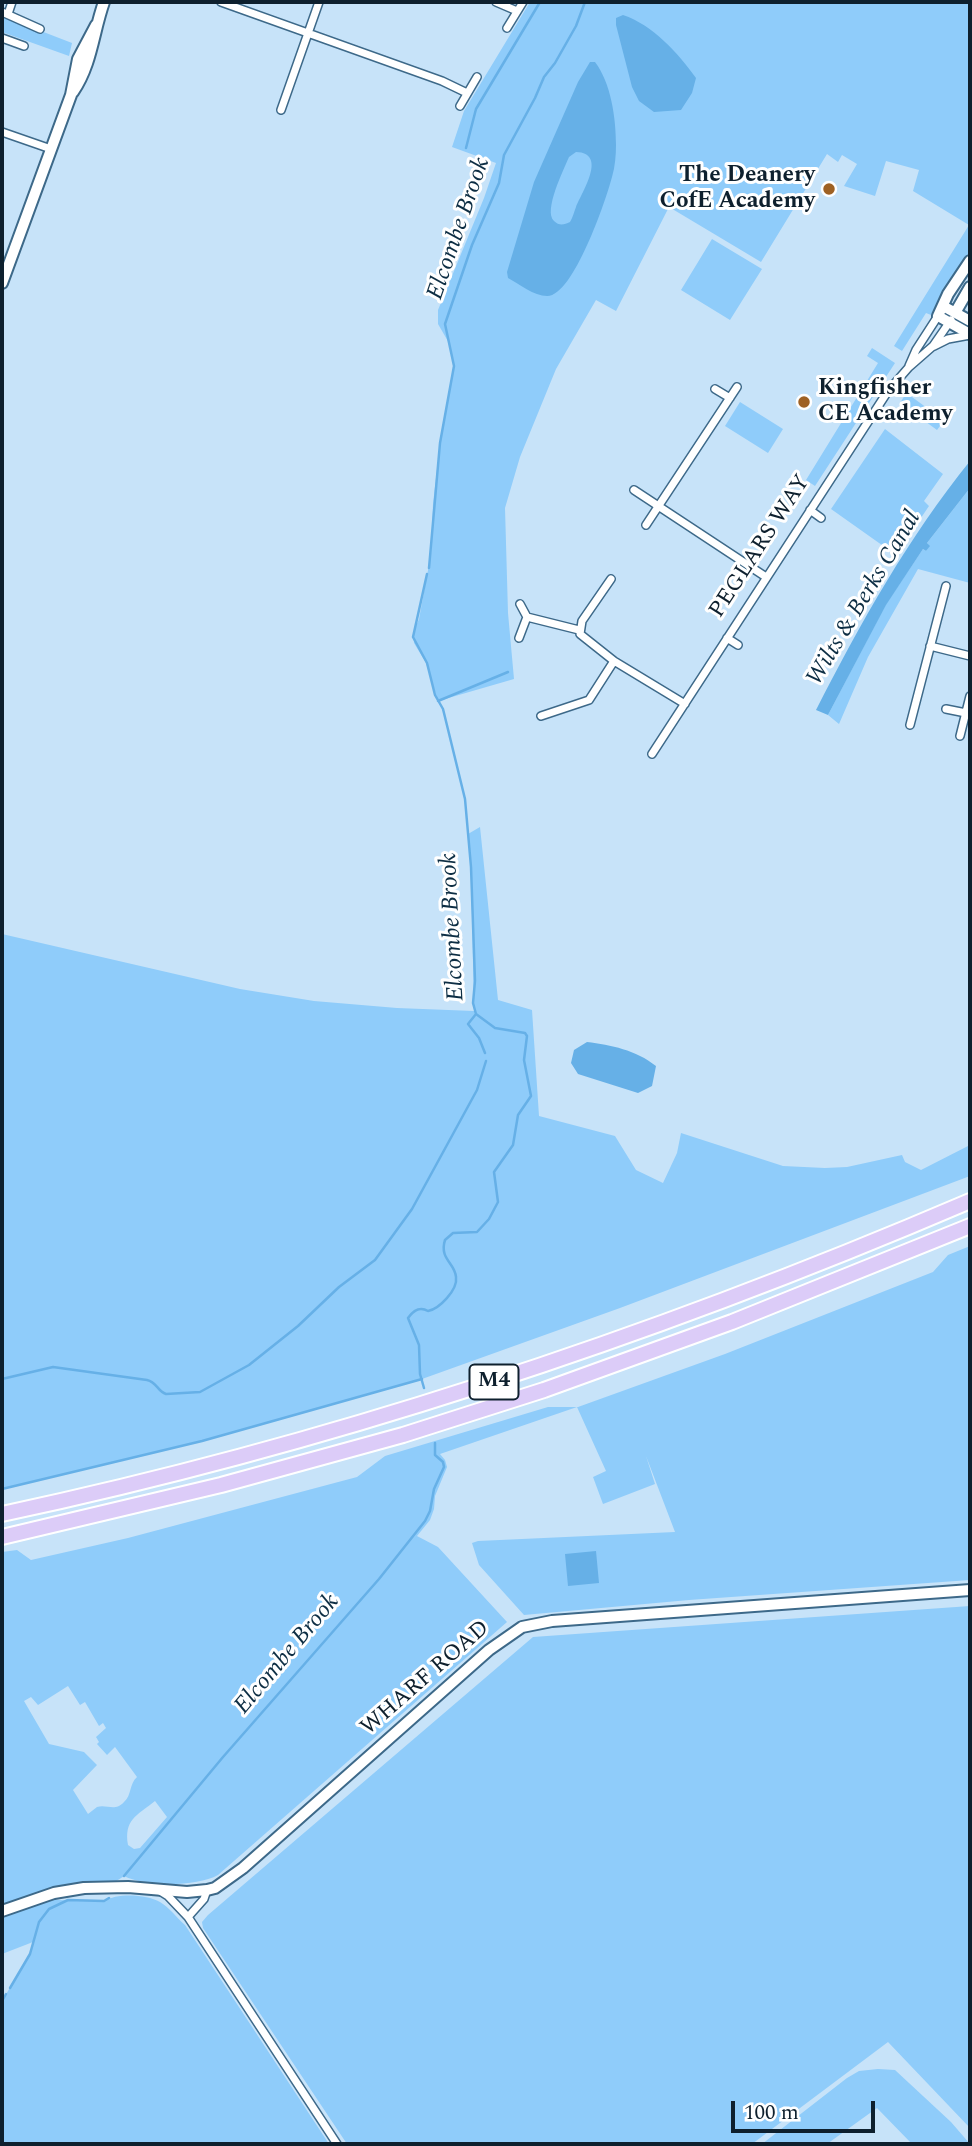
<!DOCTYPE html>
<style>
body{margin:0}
#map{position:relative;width:972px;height:2146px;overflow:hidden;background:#c7e3f9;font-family:Spectral,serif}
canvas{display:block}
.frame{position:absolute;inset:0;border:4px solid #0e202e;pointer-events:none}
.scale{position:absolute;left:731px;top:2101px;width:144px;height:32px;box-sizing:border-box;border:4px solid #0e202e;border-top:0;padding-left:9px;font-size:21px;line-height:24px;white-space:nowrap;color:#0e202e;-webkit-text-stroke:5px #fff;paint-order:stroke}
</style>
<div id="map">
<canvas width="972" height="2146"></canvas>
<div class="frame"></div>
<div class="scale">100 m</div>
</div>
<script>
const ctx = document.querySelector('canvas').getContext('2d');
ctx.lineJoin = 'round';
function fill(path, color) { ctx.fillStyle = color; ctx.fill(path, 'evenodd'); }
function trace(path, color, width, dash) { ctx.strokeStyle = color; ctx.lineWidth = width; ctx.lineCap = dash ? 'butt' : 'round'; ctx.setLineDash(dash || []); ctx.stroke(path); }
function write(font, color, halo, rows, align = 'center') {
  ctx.font = font + ' Spectral,serif'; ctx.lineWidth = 6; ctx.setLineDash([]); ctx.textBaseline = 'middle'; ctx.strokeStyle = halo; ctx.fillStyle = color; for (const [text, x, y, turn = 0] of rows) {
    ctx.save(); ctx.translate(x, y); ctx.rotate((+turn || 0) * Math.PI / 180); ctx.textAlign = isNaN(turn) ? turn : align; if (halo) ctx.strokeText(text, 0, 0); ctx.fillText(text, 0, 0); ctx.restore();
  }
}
fill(new Path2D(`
 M 530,2 L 970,2 L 970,254 L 931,315 L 926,313 L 902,351 L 894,346 L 969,225 L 913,191 L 919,170 L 886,161 L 875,196 L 844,186 L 857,164 L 842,155 L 838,162 L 827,154 L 761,262 L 669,207 L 616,311 L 596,300 L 556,369 L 520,457 L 505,508 L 508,613 L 514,679 L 438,701 L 426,663 L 414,643 L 413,633 L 419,619 L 431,554 L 433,504 L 440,443 L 454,366 L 449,343 L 438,324 L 438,310 L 484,198 L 496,163 L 452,147 L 464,111 Z
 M 2,16 L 72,43 L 69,56 L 2,32 Z
 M 712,239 L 762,269 L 730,320 L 681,290 Z
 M 872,348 L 895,363 L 815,486 L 806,480 L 878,363 L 867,356 Z
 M 910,387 L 916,391 L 912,397 L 942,419 L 943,422 L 937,430 L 900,403 Z
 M 740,402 L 783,429 L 768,453 L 725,426 Z
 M 885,429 L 943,474 L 924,501 L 929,506 L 896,555 L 831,509 Z
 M 970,488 L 970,583 L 918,569 L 868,657 L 839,724 L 828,715 L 886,604 L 923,549 L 926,551 L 929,546 L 927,543 Z
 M 480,827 L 498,1000 L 532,1010 L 539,1116 L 615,1136 L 636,1170 L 663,1183 L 677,1153 L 681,1133 L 783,1166 L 825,1168 L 847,1167 L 902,1155 L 905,1162 L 921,1170 L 970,1145 L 970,1176 L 620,1308 L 422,1379 L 202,1441 L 2,1489 L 2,934 L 240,989 L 314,1001 L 397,1008 L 474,1011 L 471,867 L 468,834 Z
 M 970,1246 L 970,1580 L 689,1600 L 524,1615 L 479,1565 L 472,1543 L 478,1541 L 675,1532 L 646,1456 L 655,1484 L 603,1504 L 593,1477 L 606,1471 L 577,1407 L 440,1454 L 445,1460 L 447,1467 L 435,1496 L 434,1509 L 430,1520 L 417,1536 L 438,1547 L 507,1622 L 218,1875 C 196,1887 146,1887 124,1876 C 109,1887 108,1881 92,1881 C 80,1882 69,1886 58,1890 L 56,1900 L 104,1901 C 117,1893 146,1894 160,1902 C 169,1907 177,1918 185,1925 L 329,2144 L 2,2144 L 2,2001 L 30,1954 L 33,1942 L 2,1954 L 2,1552 L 17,1550 L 31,1560 L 128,1538 L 357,1477 L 385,1456 L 548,1407 L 578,1407 L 725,1354 L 933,1272 L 948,1255 ZM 68,1686 L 80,1705 L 85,1702 L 99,1726 L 103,1723 L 106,1728 L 96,1737 L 99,1742 L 97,1744 L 107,1755 L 115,1747 L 137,1777 C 129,1784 132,1795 124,1802 C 115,1812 107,1804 97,1807 C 94,1809 91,1812 88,1814 L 73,1790 L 97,1765 L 84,1752 L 49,1744 L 24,1701 L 31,1697 L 38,1705 ZM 155,1801 L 167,1817 L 140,1848 L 134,1849 L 128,1845 C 124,1820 136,1816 155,1801 Z
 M 970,1606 L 970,2128 L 888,2042 L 752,2144 L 347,2144 L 203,1928 L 202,1922 L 208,1915 L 533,1637 Z
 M 878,2069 L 895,2070 L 951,2122 L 970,2144 L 912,2144 L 877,2108 L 827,2144 L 762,2144 L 847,2078 L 859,2071 Z`), '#8fccfa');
fill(new Path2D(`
 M 623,15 C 653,25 678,53 696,78 L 692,93 L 681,110 L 654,112 L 639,101 L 632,87 L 616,25 L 616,18 Z
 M 590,62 L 595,62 C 611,83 616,118 616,145 C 616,155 615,167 612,177 C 606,200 573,297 547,296 C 534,296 519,284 508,278 L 507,272 L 534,182 L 578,82 ZM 576,152 C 608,153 582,192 576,207 C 574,212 573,217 570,222 C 564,225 559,226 554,221 C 543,211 564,169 569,157 Z
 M 970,461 L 970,488 L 927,543 L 930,546 L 926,551 L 923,549 L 886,605 L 828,715 L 816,710 C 861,622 908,538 970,461 Z
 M 587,1042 C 611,1045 636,1050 656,1066 L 652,1086 L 638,1093 L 578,1074 L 571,1063 L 574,1050 Z
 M 596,1551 L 599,1583 L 568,1586 L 565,1554 Z`), '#66b0e7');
trace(new Path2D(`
 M 466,148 L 476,109 L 540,2
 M 429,568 L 440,443 L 454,366 L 445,324 L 472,245 L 499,183 L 504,155 L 535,98 L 544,77 L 555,63 L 576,26 L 585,2
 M 438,701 L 508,672
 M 476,1014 L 468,1024 L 479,1038 L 485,1053
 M 2,1379 L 53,1367 L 147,1380 C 157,1382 157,1391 166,1394 L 200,1392 L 249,1365 L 298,1326 L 339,1287 L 375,1260 L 412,1209 L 477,1090 L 486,1061
 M 424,1388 L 420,1374 L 419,1345 L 408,1318 C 413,1311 419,1306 428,1311 C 439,1309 458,1290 456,1277 C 455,1263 439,1259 445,1240 L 453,1233 L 477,1232 L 489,1219 L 498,1202 L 494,1172 L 513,1145 L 518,1115 L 531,1096 L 524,1060 L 527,1036 L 525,1033 L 495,1028 L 476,1014 L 473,1003 L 475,981 L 471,867 L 465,799 L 443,709 L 435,695 L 427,663 L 413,637 L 427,574
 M 2,1489 L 202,1441 L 422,1379
 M 124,1876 L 223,1757 L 379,1579 L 425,1521 L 430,1511 L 434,1489 L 444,1467 L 443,1462 L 435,1455 L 435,1443
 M 10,1988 L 30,1954 L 39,1922 L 49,1909 L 68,1900 L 104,1901 L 109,1898
 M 2,2001 L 6,1994`), '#66b0e7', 2.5);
const street = new Path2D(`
 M 221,2 L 442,81 L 467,93
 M 496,2 L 517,11
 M 2,12 L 40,29
 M 8,14 L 12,2
 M 507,28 L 523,2
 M 2,38 L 24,46
 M 460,106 L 477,77
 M 281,110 L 319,2
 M 2,132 L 51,149
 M 934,346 L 948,339 L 970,335
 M 909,366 L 916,350 L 938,316
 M 715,389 L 730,398
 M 634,490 L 766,577
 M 810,510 L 821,518
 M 646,525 L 737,387
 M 611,579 L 582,621 L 580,634 L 614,661 L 685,704
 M 527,617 L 579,630
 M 519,638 L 527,617 L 520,604
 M 727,638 L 738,645
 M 930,646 L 970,656
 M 946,709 L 966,713
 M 541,716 L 589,700 L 614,661
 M 910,725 L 946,586
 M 960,736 L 970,696
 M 652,754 L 888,391 L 909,367 L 933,346 L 951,320
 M 160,1891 L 168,1896 L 188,1917 L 337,2144
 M 188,1917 L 204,1899 L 207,1890`);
const secondary = new Path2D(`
 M 73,92 C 92,64 93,33 104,2
 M 970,261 L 948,294 L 938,316 L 970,334
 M 2,283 L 71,95 L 78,59 L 96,25
 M 943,306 L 970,321
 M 955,313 L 970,287
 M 2,1911 L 54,1893 L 84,1888 L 128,1887 L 187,1892 L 207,1890 L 215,1888 L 243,1868 L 489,1650 L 522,1627 L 552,1621 L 970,1590`);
const highway = new Path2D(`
 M 2,1514 C 335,1443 657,1335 970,1201
 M 2,1537 L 221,1485 L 403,1435 L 544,1390 L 732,1322 L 970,1226`);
trace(street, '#3d6989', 10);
trace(secondary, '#3d6989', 14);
trace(highway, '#fff', 18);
trace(street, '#fff', 7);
trace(secondary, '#fff', 10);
trace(highway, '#dcccf8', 14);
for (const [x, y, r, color] of [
 [829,189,7,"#9e6124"],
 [804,402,7,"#9e6124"]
]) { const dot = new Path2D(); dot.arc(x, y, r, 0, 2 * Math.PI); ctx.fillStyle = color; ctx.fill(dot); trace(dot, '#fff', 2.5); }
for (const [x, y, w] of [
 [494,1382,49]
]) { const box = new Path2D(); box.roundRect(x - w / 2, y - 17.5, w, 35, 5); ctx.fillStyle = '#fff'; ctx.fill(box); trace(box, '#0e202e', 2); }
write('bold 21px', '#0e202e', null, [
 ["M4",494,1382]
]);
write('bold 23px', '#0e202e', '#fff', [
 ["The Deanery",815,176],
 ["CofE Academy",815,202],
 ["Kingfisher",818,389,"left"],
 ["CE Academy",818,415,"left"]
], 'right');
write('23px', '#0e202e', '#fff', [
 ["PEGLARS WAY",761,547,-57],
 ["WHARF ROAD",426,1679,-41]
]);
write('italic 24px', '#0d2e44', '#fff', [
 ["Elcombe Brook",460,229,-71],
 ["Wilts & Berks Canal",865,599,-59],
 ["Elcombe Brook",454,927,-93],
 ["Elcombe Brook",288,1655,-50]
]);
</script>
